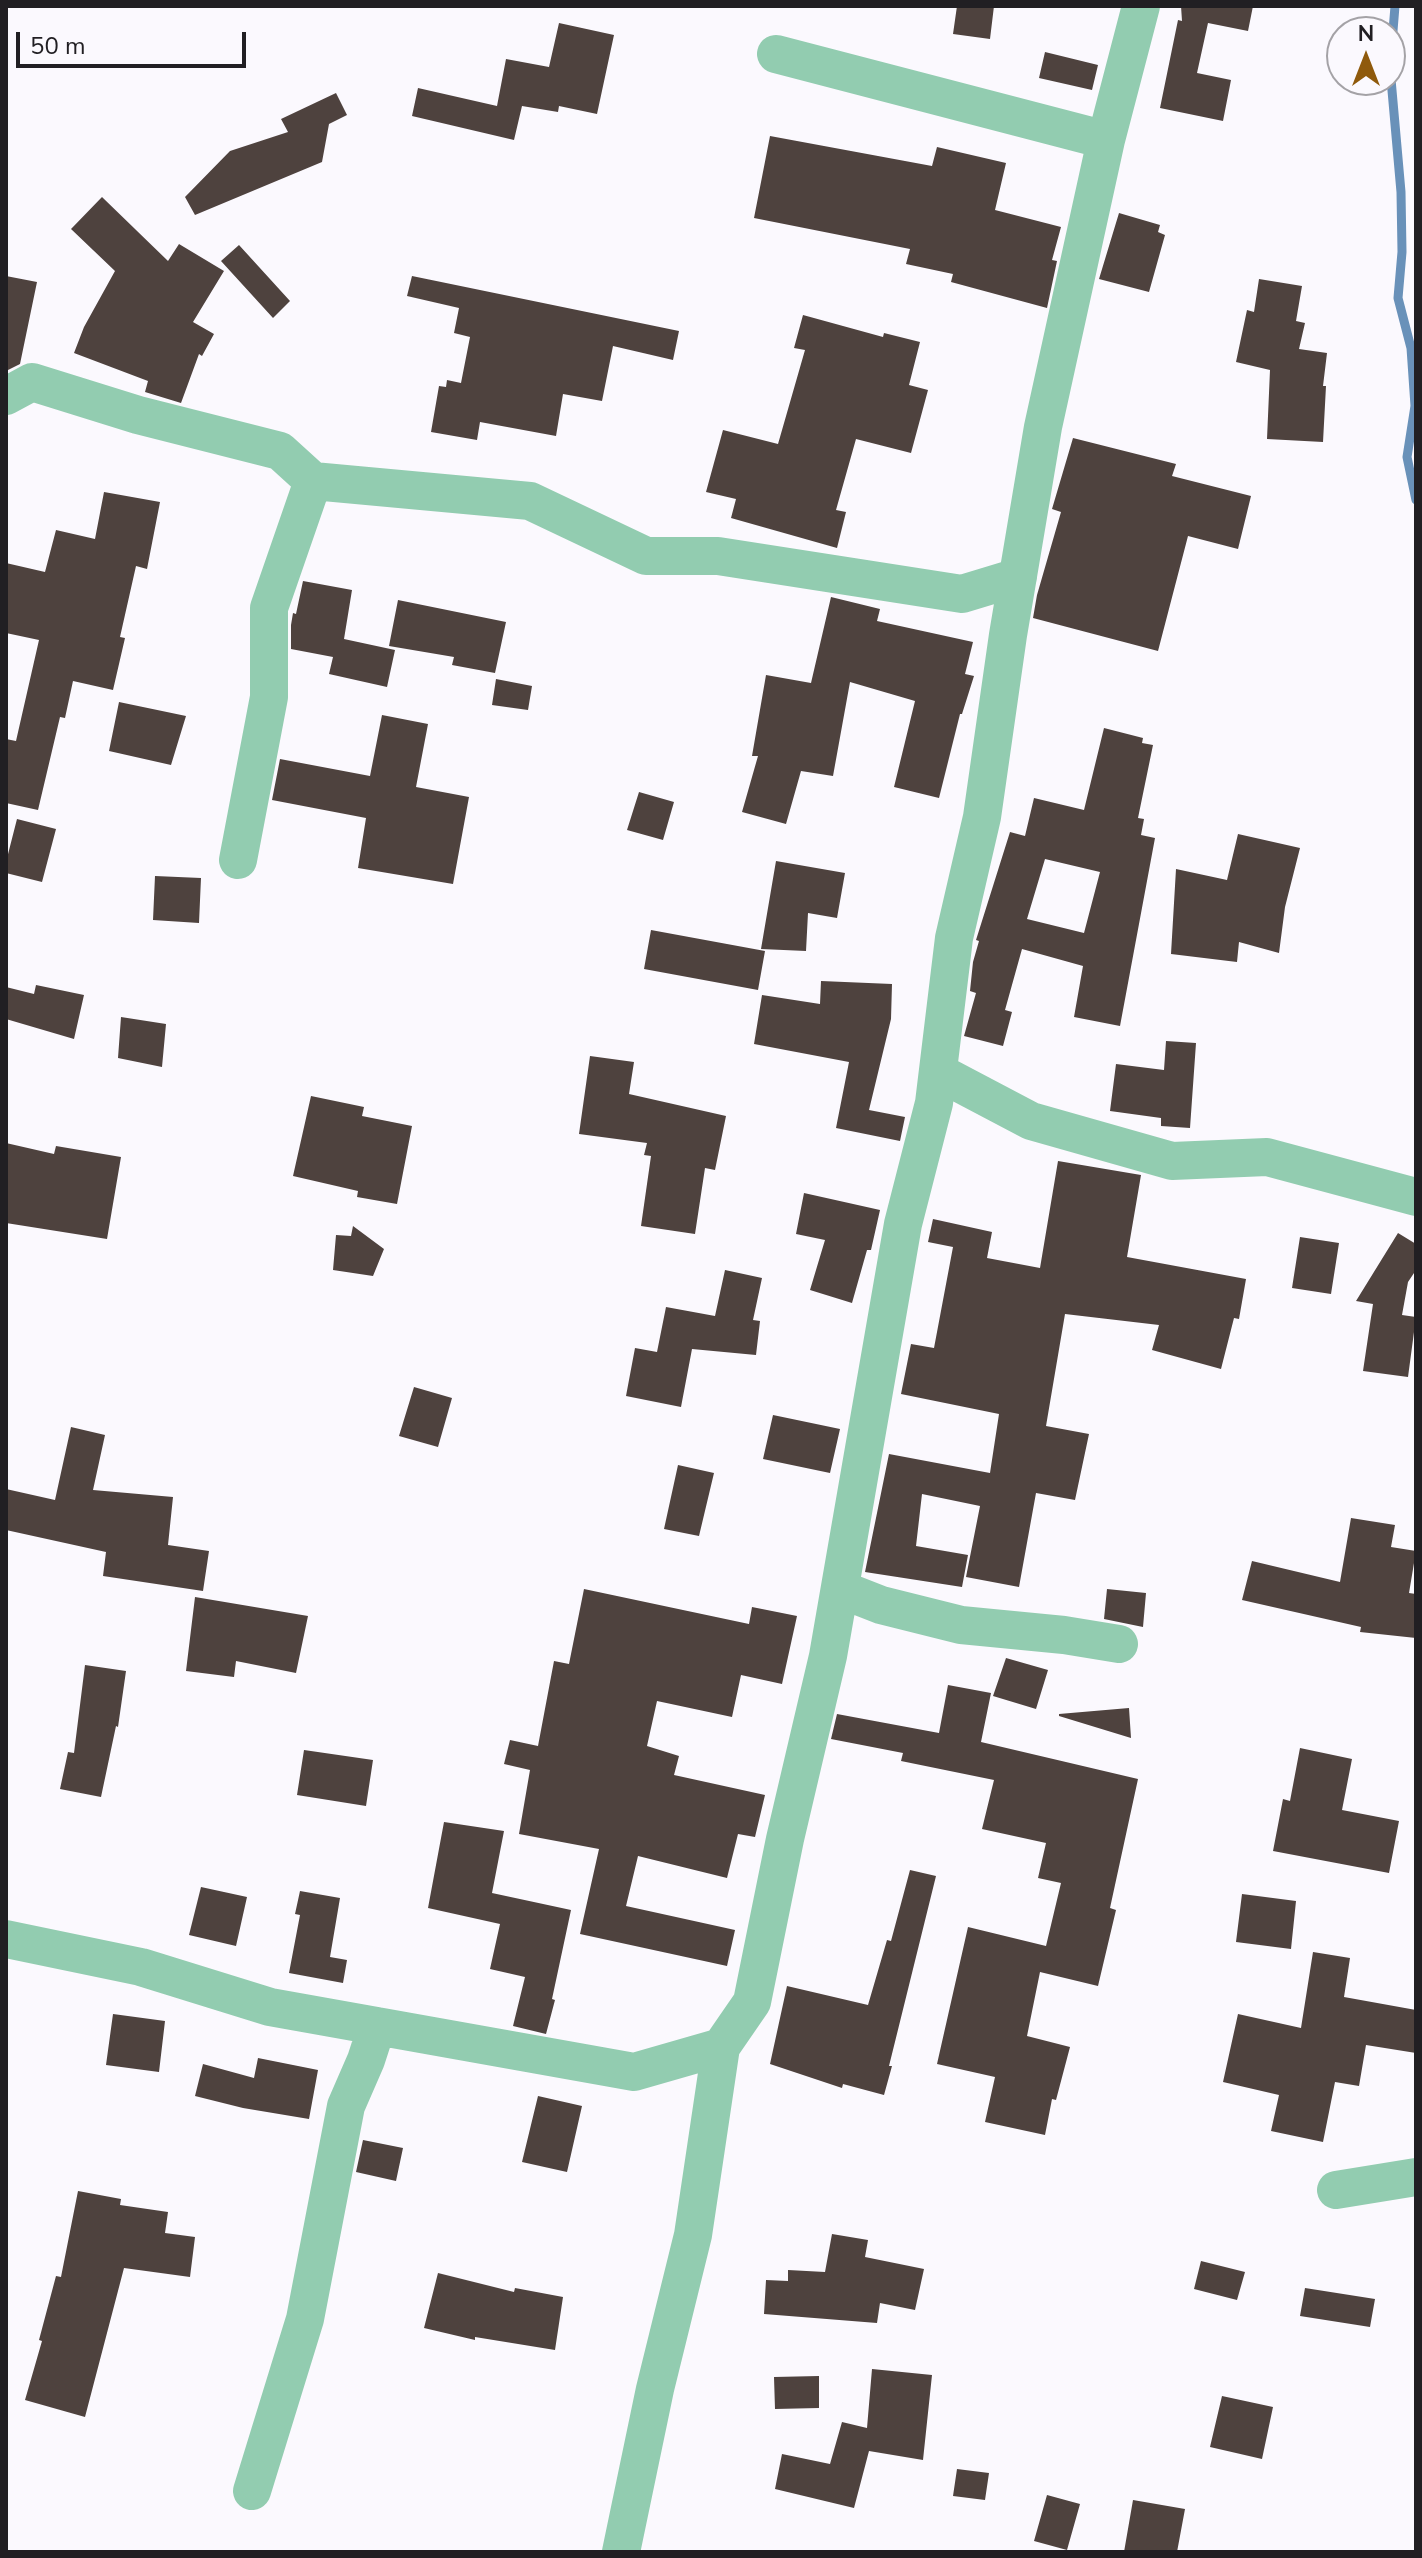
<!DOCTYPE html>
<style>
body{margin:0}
#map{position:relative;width:1422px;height:2558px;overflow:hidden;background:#fbf9fe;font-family:"Nunito Sans",sans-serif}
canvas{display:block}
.frame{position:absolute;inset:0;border:8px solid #211f23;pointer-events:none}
.north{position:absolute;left:1326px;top:16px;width:80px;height:80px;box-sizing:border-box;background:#fbf9fe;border:2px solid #a4a2a6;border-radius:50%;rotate:0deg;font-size:22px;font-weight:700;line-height:32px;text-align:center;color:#211f23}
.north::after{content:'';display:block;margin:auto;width:28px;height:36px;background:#8f5a0c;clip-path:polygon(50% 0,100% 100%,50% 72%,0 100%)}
.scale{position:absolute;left:16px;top:32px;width:230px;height:36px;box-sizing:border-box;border:4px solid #211f23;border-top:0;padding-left:10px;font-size:24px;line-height:28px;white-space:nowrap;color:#211f23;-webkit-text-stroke:6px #fbf9fe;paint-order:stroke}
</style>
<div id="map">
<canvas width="1422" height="2558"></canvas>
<div class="frame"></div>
<div class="north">N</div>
<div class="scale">50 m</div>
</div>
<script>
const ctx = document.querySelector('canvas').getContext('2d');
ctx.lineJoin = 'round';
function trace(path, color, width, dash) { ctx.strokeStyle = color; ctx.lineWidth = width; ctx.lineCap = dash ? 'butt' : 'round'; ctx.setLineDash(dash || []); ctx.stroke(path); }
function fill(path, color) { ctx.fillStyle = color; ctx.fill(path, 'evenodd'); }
trace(new Path2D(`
 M 1395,6 L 1390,68 L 1401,192 L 1402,252 L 1398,298 L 1411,348 L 1415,406 L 1407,457 L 1416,500`), '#6991b9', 9);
fill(new Path2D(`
 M 957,6 L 994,6 L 990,39 L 953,34 Z
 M 1181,6 L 1253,6 L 1248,31 L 1208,23 L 1197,73 L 1231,80 L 1223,121 L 1160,108 L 1178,20 L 1182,21 Z
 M 559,23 L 614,35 L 597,114 L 559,106 L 558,112 L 522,106 L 514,140 L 412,116 L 418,88 L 497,106 L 506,59 L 549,67 Z
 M 1045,52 L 1098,65 L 1092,90 L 1039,78 Z
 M 336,93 L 347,115 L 329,124 L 322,162 L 195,215 L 185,197 L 230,151 L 288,132 L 281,119 Z
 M 770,136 L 932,166 L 937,147 L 1006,163 L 995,210 L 1061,227 L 1052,260 L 1057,261 L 1047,308 L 951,282 L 953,274 L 906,264 L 910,249 L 754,218 Z
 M 102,197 L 168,261 L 179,244 L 224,271 L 193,322 L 214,334 L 202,356 L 199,354 L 181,403 L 145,392 L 148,381 L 74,353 L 84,327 L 115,271 L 71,229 Z
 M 1119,213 L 1160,225 L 1158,232 L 1165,235 L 1149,292 L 1099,279 Z
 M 239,245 L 290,301 L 273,318 L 221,261 Z
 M 6,276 L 37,282 L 20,364 L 6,371 Z
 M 412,276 L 679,331 L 673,360 L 613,346 L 602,401 L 563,394 L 556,436 L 480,422 L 477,440 L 431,432 L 439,386 L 446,387 L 447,380 L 461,383 L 470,337 L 454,333 L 459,308 L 407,296 Z
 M 1259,279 L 1302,286 L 1296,321 L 1305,323 L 1299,349 L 1327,353 L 1323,386 L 1326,386 L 1323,442 L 1267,439 L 1270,370 L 1236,362 L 1247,310 L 1254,312 Z
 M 803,315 L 883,337 L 884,333 L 920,342 L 909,385 L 928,390 L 911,453 L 856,439 L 836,510 L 846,512 L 837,548 L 731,518 L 736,499 L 706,492 L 723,430 L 778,444 L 805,350 L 794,348 Z
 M 1073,438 L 1176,464 L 1172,476 L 1251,496 L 1238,549 L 1188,536 L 1158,651 L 1033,618 L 1037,595 L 1061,512 L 1052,509 Z
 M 104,492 L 160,502 L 147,569 L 136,566 L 120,637 L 125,638 L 113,690 L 73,681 L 65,718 L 60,717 L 38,810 L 6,803 L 6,739 L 16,741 L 39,640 L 6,633 L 6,563 L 45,572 L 56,530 L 95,539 Z
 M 303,581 L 352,590 L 344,639 L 395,650 L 387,687 L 329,674 L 333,657 L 291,649 L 291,625 L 293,613 L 296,614 Z
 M 831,597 L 880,609 L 877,621 L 973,642 L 965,674 L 974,676 L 962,714 L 960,714 L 939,798 L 894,787 L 915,701 L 850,682 L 833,776 L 801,771 L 786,824 L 742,812 L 758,756 L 752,756 L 766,675 L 811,683 Z
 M 398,600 L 506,622 L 495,673 L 452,665 L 454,657 L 389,646 Z
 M 496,679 L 532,686 L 528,710 L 492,705 Z
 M 119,702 L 186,716 L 171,765 L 109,751 Z
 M 382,715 L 428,724 L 416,787 L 469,797 L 453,884 L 358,868 L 366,818 L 272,800 L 280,759 L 370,776 Z
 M 1104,728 L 1143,738 L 1142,743 L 1153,745 L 1138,818 L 1144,819 L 1141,835 L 1155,838 L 1120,1026 L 1074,1017 L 1083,966 L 1022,949 L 1005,1010 L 1012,1012 L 1003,1046 L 964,1036 L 976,993 L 970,991 L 973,962 L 979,941 L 976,940 L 1010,832 L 1025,836 L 1034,798 L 1084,810 ZM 1045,859 L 1100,872 L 1084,933 L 1027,919 Z
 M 639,792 L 674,802 L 663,840 L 627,830 Z
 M 17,819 L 56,829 L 42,882 L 6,873 L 6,862 Z
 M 1238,834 L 1300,848 L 1285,907 L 1279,953 L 1239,942 L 1237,962 L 1171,954 L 1176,869 L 1227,880 Z
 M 776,861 L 845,873 L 837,918 L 808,913 L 806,951 L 761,949 Z
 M 155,876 L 201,878 L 199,923 L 153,920 Z
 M 651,930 L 765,951 L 758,990 L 644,969 Z
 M 821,981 L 892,984 L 891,1019 L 869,1110 L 905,1117 L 900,1141 L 836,1128 L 849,1062 L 754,1044 L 762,995 L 820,1004 Z
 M 36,985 L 84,995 L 74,1039 L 6,1019 L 6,987 L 34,994 Z
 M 121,1017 L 166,1024 L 162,1067 L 118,1058 Z
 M 1166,1041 L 1196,1043 L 1190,1128 L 1161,1126 L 1161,1118 L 1110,1111 L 1116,1064 L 1164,1070 Z
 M 590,1056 L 634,1062 L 629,1094 L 726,1116 L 715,1170 L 705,1168 L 695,1234 L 641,1226 L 651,1156 L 644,1155 L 647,1143 L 579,1134 Z
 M 311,1096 L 364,1107 L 362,1116 L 412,1126 L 397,1204 L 357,1197 L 358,1191 L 293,1176 Z
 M 6,1143 L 54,1154 L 56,1146 L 121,1157 L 107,1239 L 6,1223 Z
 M 1058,1161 L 1141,1175 L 1127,1257 L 1246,1279 L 1239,1319 L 1234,1318 L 1221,1369 L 1152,1350 L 1159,1325 L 1065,1314 L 1046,1426 L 1089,1434 L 1075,1500 L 1036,1493 L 1019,1587 L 966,1577 L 980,1506 L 922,1494 L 916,1546 L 968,1555 L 962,1587 L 865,1572 L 889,1454 L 990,1473 L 999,1414 L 901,1394 L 911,1344 L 934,1348 L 953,1247 L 928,1242 L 933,1219 L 992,1232 L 987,1258 L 1040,1268 Z
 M 804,1193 L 880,1210 L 871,1250 L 867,1250 L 852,1303 L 810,1290 L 825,1240 L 796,1234 Z
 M 353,1226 L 384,1249 L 373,1276 L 333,1270 L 336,1235 L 351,1236 Z
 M 1398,1233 L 1416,1244 L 1416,1270 L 1408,1282 L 1402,1315 L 1416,1317 L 1408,1377 L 1363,1371 L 1373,1304 L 1356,1301 Z
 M 1300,1237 L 1339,1243 L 1331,1294 L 1292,1288 Z
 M 725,1270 L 762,1278 L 753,1320 L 760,1321 L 756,1355 L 692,1349 L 681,1407 L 626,1396 L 635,1348 L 657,1352 L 666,1307 L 715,1316 Z
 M 414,1387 L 452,1398 L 438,1447 L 399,1436 Z
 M 773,1415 L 840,1429 L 830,1473 L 763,1459 Z
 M 71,1427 L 105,1435 L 93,1490 L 173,1497 L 168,1545 L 209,1551 L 203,1591 L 103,1576 L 106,1552 L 6,1530 L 6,1489 L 55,1500 Z
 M 678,1465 L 714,1473 L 699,1536 L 664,1529 Z
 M 1351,1518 L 1395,1525 L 1391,1547 L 1416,1551 L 1409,1593 L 1416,1594 L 1416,1638 L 1360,1632 L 1361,1627 L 1242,1600 L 1252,1561 L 1340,1582 Z
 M 584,1589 L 749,1624 L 752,1607 L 797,1616 L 782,1684 L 741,1675 L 732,1717 L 657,1701 L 647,1746 L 679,1756 L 674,1775 L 765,1795 L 755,1837 L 738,1834 L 727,1878 L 638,1856 L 626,1906 L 735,1930 L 727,1966 L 580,1934 L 599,1849 L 519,1834 L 530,1770 L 504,1764 L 510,1740 L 538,1746 L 554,1661 L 569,1664 Z
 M 1107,1589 L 1146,1593 L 1143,1627 L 1104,1619 Z
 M 195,1597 L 308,1616 L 296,1673 L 236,1661 L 234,1677 L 186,1671 Z
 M 1006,1658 L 1048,1670 L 1036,1709 L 993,1696 Z
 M 85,1665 L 126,1671 L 118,1727 L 116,1726 L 101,1797 L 60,1789 L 68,1752 L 74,1753 Z
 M 948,1685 L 991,1693 L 981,1742 L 1138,1779 L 1110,1908 L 1116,1910 L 1098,1986 L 1040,1972 L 1027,2036 L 1070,2047 L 1056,2100 L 1052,2099 L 1045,2135 L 985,2122 L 995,2077 L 937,2064 L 968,1927 L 1046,1946 L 1061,1883 L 1038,1878 L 1046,1843 L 982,1829 L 994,1780 L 901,1761 L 903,1753 L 831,1739 L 837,1714 L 939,1733 Z
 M 1129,1708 L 1131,1738 L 1059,1716 L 1059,1714 Z
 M 1300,1748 L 1352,1759 L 1342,1810 L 1399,1821 L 1389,1873 L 1273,1851 L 1283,1799 L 1290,1801 Z
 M 304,1750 L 373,1760 L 366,1806 L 297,1795 Z
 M 444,1822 L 504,1831 L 492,1893 L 571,1910 L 552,1999 L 555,2000 L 546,2034 L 513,2026 L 525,1977 L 490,1969 L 500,1924 L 428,1908 Z
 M 910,1870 L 936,1876 L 889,2066 L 892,2066 L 884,2095 L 843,2084 L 842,2088 L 770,2064 L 787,1986 L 868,2005 L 887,1940 L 891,1941 Z
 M 201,1887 L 247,1897 L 236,1946 L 189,1935 Z
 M 300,1891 L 340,1898 L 330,1957 L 347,1960 L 343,1983 L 289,1973 L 300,1915 L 295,1914 Z
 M 1242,1894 L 1296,1901 L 1291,1949 L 1236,1942 Z
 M 1313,1952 L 1350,1958 L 1344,1997 L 1416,2010 L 1416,2053 L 1366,2045 L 1359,2086 L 1335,2082 L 1323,2142 L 1271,2131 L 1279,2095 L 1223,2082 L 1238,2014 L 1301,2028 Z
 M 113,2014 L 165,2021 L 159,2072 L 106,2065 Z
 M 258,2058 L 318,2070 L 309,2119 L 243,2108 L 195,2096 L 203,2064 L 254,2078 Z
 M 538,2096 L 582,2106 L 567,2172 L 522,2162 Z
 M 363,2140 L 403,2148 L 396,2181 L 356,2172 Z
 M 78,2191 L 121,2199 L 120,2205 L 168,2212 L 165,2233 L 195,2237 L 190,2277 L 124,2268 L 85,2417 L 25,2400 L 42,2341 L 39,2340 L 56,2276 L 61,2277 Z
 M 832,2234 L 868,2240 L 865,2257 L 924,2269 L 915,2310 L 880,2303 L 877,2323 L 764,2314 L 766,2280 L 788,2281 L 788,2270 L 825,2272 Z
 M 1201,2261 L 1245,2272 L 1237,2300 L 1194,2289 Z
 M 438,2273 L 514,2292 L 515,2288 L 563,2297 L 555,2350 L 475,2337 L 475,2340 L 424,2328 Z
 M 1305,2288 L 1375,2299 L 1370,2327 L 1300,2316 Z
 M 872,2369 L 932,2375 L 923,2460 L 869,2451 L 854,2508 L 775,2489 L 782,2454 L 830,2464 L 842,2422 L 867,2428 Z
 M 819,2376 L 819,2408 L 775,2409 L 774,2377 Z
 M 1222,2396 L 1273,2407 L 1262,2459 L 1210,2447 Z
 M 957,2469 L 989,2473 L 985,2500 L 953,2496 Z
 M 1047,2495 L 1080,2504 L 1067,2550 L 1034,2541 Z
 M 1133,2500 L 1185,2509 L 1177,2552 L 1124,2552 Z`), '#4e423e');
trace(new Path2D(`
 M 776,54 L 1106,140
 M 6,396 L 32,382 L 138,415 L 280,451 L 313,481 L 530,501 L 646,556 L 718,556 L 962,594 L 1018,577
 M 238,860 L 269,697 L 269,608 L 313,481
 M 938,1072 L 1031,1121 L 1172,1161 L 1267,1157 L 1416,1197
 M 840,1589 L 881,1605 L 961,1625 L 1064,1635 L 1119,1644
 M 6,1939 L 141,1967 L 270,2007 L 634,2072 L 721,2047
 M 1336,2190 L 1416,2177
 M 252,2491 L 305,2319 L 346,2106 L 366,2060 L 377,2026
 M 621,2552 L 655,2389 L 693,2235 L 721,2047 L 752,2002 L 785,1839 L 828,1656 L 903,1224 L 934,1103 L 954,938 L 982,817 L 1008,635 L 1043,427 L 1106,140 L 1141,6`), '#92ccb0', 38);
</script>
